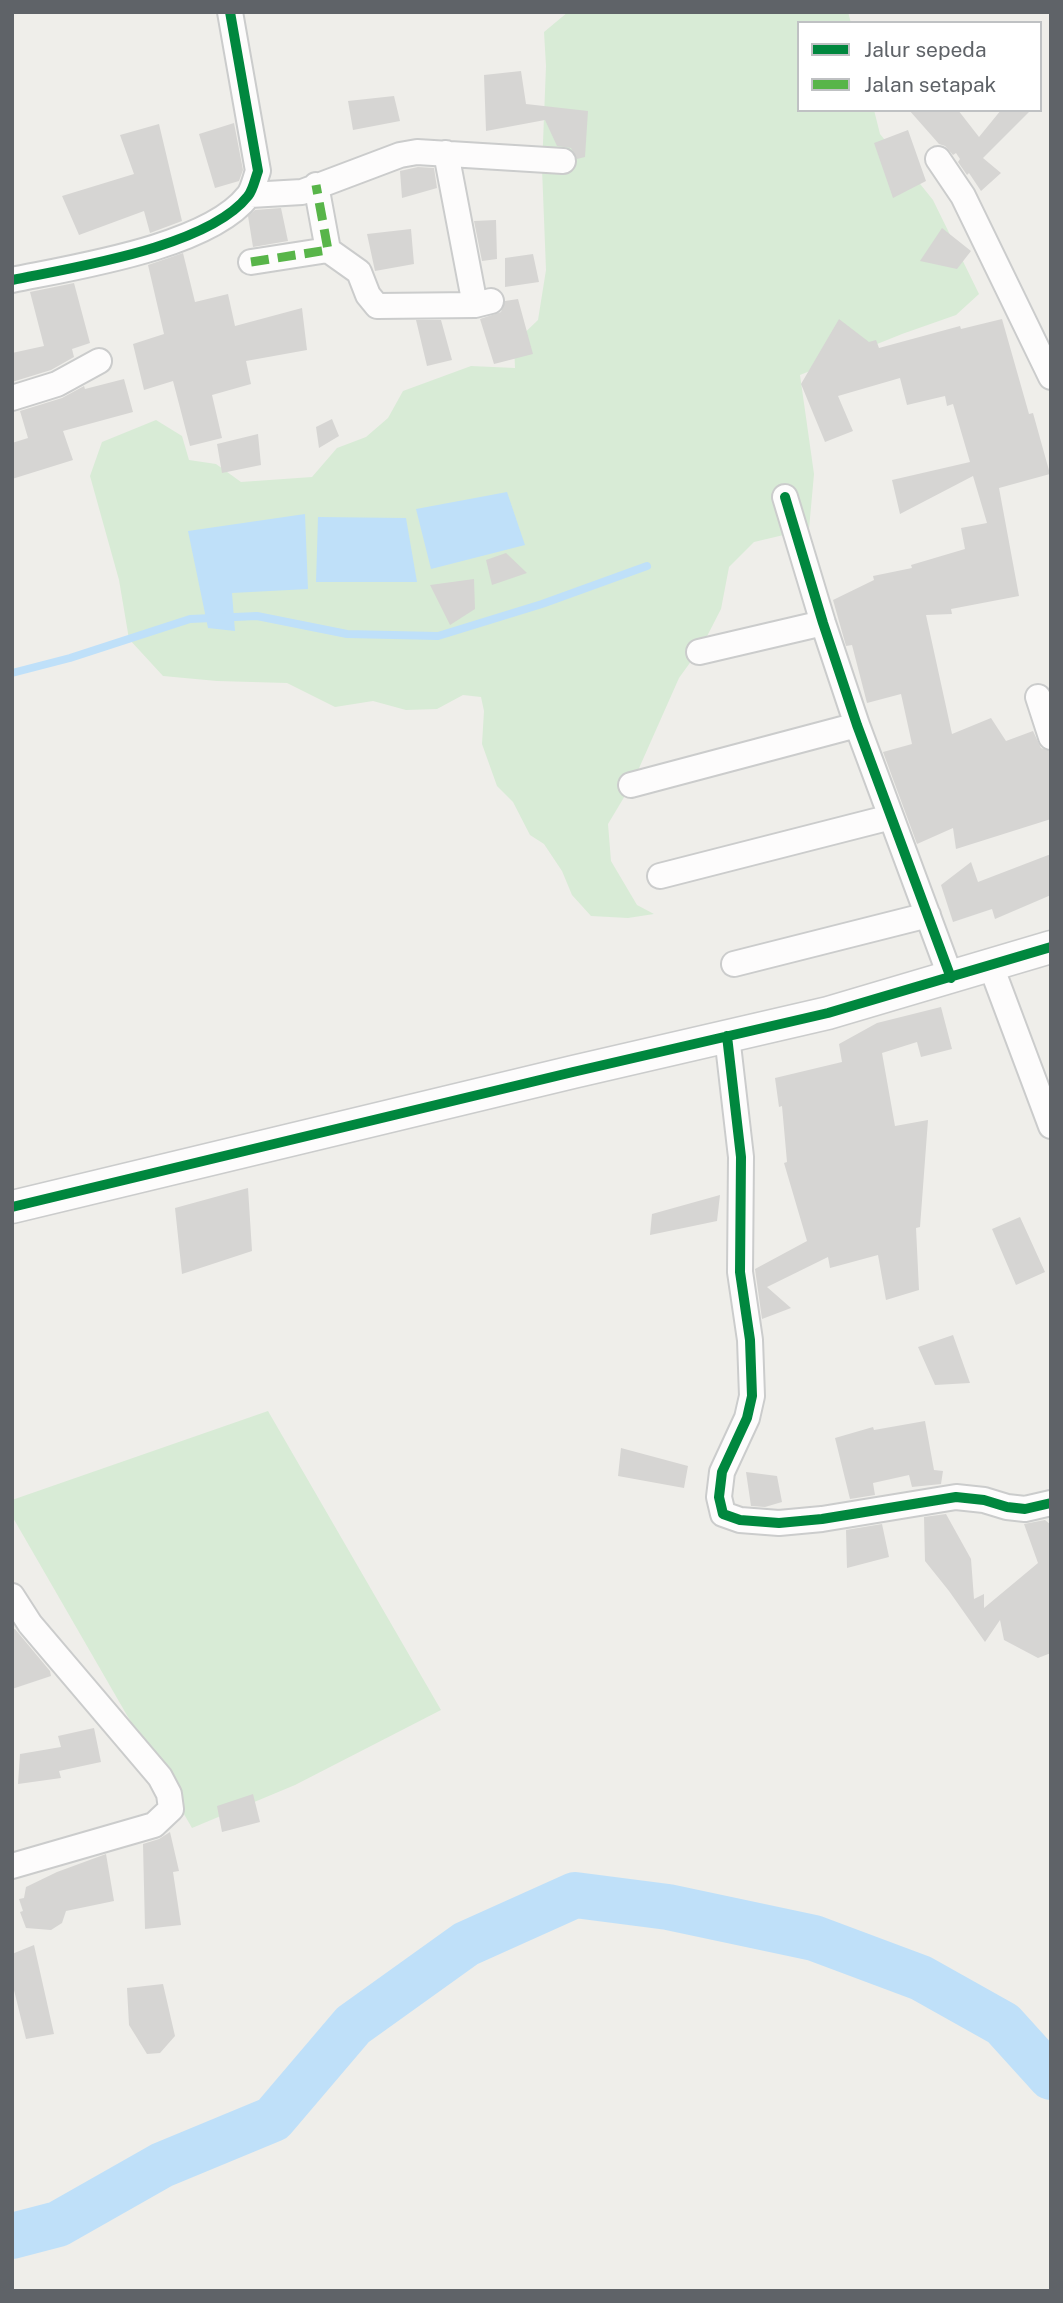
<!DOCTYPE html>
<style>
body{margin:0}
#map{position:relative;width:1063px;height:2303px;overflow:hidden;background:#efeeea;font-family:"Public Sans",sans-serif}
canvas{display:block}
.frame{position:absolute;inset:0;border:14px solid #5f6368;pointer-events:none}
.legend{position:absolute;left:797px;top:21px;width:245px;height:91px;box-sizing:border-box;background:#fff;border:2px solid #bfc1c3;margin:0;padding:9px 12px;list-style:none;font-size:21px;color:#5f6368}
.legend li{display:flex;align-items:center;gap:14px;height:35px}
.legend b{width:35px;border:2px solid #bfc1c3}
</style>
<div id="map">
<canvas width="1063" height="2303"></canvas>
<div class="frame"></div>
<ul class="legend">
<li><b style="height:9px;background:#00873e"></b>Jalur sepeda</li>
<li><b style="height:9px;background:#58b549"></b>Jalan setapak</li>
</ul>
</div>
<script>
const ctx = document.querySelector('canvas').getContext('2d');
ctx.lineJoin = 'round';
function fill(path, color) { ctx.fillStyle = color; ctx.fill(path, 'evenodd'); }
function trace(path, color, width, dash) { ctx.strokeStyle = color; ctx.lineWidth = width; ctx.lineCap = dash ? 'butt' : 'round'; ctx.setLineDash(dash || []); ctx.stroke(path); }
fill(new Path2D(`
 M 568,12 L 848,12 L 851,23 L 799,23 L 799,110 L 874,110 L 880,134 L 933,200 L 979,294 L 956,315 L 902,334 L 800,375 L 814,474 L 809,529 L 754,542 L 729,567 L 721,609 L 702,646 L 679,678 L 632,784 L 608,824 L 611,861 L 637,905 L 654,914 L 628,918 L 591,916 L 572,895 L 562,871 L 544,844 L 530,835 L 513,802 L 497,786 L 482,744 L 484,711 L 481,697 L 463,695 L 437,709 L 406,710 L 373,701 L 335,707 L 287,683 L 217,681 L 163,676 L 129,639 L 119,580 L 90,476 L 102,442 L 156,420 L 182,436 L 189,460 L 216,464 L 241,482 L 312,477 L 337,448 L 366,437 L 388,418 L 403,391 L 471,366 L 515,368 L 514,343 L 538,320 L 546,270 L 542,168 L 546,66 L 544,32 Z
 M 268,1411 L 441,1710 L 295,1785 L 192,1828 L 12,1516 L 12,1500 Z`), '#d8ebd6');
fill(new Path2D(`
 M 507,492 L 525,545 L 431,569 L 416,509 Z
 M 305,514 L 308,589 L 232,593 L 235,631 L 208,628 L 188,531 Z
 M 318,517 L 406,518 L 417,582 L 316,582 Z`), '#bfe0f9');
trace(new Path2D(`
 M 12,673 L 70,658 L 190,619 L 257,616 L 347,634 L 438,636 L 542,604 L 647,566`), '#bfe0f9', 8);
trace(new Path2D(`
 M 12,2236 L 58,2224 L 162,2165 L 273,2119 L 353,2025 L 466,1944 L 575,1895 L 668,1907 L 814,1938 L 921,1978 L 1003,2024 L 1051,2077`), '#bfe0f9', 46);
fill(new Path2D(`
 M 521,71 L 526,104 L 588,111 L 585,157 L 577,159 L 571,148 L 557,146 L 545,120 L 486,131 L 484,75 Z
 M 394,96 L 400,121 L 353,130 L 348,101 Z
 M 909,110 L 958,110 L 979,137 L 1001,110 L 1031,110 L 983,158 L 1001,173 L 981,191 L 969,173 L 967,175 L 958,162 L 960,159 L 956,153 L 953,155 L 945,146 L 939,144 Z
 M 234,123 L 243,170 L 239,181 L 215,188 L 199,134 Z
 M 159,124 L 182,221 L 150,233 L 144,211 L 79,235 L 62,196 L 134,174 L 120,135 Z
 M 908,130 L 926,181 L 893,198 L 874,143 Z
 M 418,167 L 434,168 L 437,188 L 402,198 L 400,171 Z
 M 281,208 L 288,241 L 253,247 L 248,216 L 255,210 Z
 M 496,220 L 497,259 L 482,261 L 474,221 Z
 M 942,228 L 971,251 L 957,269 L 920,261 Z
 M 411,229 L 414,264 L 375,271 L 367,234 Z
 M 183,253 L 195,302 L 228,294 L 235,326 L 302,308 L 307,350 L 246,361 L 251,384 L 212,395 L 222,438 L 190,446 L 173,381 L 144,390 L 133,344 L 164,334 L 148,265 Z
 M 533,254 L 539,282 L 505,287 L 505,258 Z
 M 74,283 L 90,343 L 72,349 L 74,357 L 51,370 L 12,382 L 12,353 L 44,346 L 30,292 Z
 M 518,299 L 533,354 L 494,364 L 480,319 L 501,312 L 505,301 Z
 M 839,319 L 869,342 L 876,340 L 879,348 L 960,326 L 961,329 L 1002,319 L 1029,414 L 1033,413 L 1050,474 L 999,488 L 1019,596 L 951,609 L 952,614 L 926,615 L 952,734 L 991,718 L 1006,741 L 1033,731 L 1041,748 L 1051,751 L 1051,819 L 956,849 L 953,828 L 917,844 L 883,752 L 912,744 L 901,694 L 867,703 L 852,645 L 846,646 L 833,600 L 874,580 L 873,576 L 912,568 L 911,565 L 965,549 L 961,528 L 987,523 L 973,476 L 900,514 L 892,480 L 970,462 L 953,404 L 947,406 L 945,396 L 907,405 L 900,378 L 838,396 L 853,431 L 825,442 L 801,384 Z
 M 416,320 L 441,320 L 452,360 L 427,366 Z
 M 124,379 L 133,412 L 63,431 L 73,460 L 12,479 L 12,443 L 28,438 L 20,411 L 62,398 L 84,386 L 85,389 Z
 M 332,419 L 339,436 L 319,448 L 316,427 Z
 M 258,434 L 261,465 L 222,473 L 217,444 Z
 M 506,553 L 527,573 L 492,585 L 486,560 Z
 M 474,579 L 475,609 L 450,625 L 430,585 Z
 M 1051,854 L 1051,895 L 995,919 L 992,909 L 953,922 L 941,885 L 971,862 L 978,882 Z
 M 941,1007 L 952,1049 L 921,1057 L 917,1042 L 882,1053 L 895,1126 L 928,1120 L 920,1227 L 916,1228 L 919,1290 L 886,1300 L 878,1255 L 830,1268 L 828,1257 L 767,1287 L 791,1308 L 762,1319 L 755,1269 L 807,1241 L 784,1163 L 787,1162 L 782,1106 L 779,1107 L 775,1078 L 842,1062 L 839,1044 L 877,1023 Z
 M 248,1188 L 252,1251 L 182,1274 L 175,1208 Z
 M 720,1195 L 717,1221 L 650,1235 L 652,1214 Z
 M 1020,1217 L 1045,1272 L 1016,1285 L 992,1229 Z
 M 953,1335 L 970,1383 L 935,1385 L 918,1347 Z
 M 925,1421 L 934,1470 L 943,1471 L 941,1484 L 912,1487 L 909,1475 L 873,1483 L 875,1495 L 850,1499 L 835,1438 L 873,1427 L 874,1430 Z
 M 621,1448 L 688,1466 L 684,1488 L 618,1476 Z
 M 746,1472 L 777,1476 L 782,1502 L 765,1507 L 751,1506 Z
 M 946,1514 L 971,1559 L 974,1599 L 984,1594 L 984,1608 L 1038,1563 L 1024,1524 L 1045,1520 L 1051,1525 L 1051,1653 L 1038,1658 L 1004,1640 L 1000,1620 L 985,1642 L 949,1591 L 925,1561 L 924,1517 Z
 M 882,1524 L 889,1557 L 847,1568 L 846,1530 Z
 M 15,1629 L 50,1671 L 51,1676 L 12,1689 L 12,1630 Z
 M 94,1728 L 101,1762 L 59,1771 L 61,1778 L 18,1784 L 20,1754 L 61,1747 L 58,1736 Z
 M 253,1794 L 260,1822 L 222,1832 L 217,1806 Z
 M 170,1832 L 179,1871 L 173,1872 L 181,1925 L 145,1929 L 143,1844 L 159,1839 Z
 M 106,1854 L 114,1901 L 66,1911 L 62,1923 L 51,1930 L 26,1928 L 20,1912 L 23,1911 L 19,1899 L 24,1898 L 26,1887 L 57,1872 Z
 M 34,1945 L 54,2034 L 26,2039 L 12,1982 L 12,1954 Z
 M 163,1984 L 175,2036 L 160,2053 L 147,2054 L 129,2025 L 127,1988 Z`), '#d6d5d3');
const minor = new Path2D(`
 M 446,153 L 475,305
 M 938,159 L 963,196 L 1051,377
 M 316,185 L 328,250
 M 250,195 L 302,192 L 400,155 L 417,152 L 563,161
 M 251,262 L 328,250 L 359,272 L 368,295 L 377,306 L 475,305 L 491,301
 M 12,280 C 75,267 208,247 248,196 C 253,190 255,179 258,171 L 230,12
 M 12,398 L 57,384 L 99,361
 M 785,497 L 823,623 L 857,725 L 951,978
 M 699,652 L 823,623
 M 1038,697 L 1051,737
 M 631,785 L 857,725
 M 660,876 L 891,817
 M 734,964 L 928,915
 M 991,966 L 1051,1126
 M 727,1036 L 741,1157 L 740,1272 L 750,1340 L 752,1396 L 747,1418 L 722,1472 L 719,1497 L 723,1514 L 740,1520 L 779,1523 L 822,1519 L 956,1497 L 984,1500 L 1007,1507 L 1025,1509 L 1051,1503
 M 12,1596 L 30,1624 L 160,1777 L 169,1794 L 171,1809 L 154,1825 L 12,1866`);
const tertiary = new Path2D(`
 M 12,1207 L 573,1072 L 828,1013 L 1051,947`);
trace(minor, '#cbcccc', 28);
trace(tertiary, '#cbcccc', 35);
trace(minor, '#fdfcfc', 24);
trace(tertiary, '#fdfcfc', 32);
trace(new Path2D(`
 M 251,262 L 328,250 L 316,185`), '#58b549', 9, [18, 9]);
trace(new Path2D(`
 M 12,280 C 75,267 208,247 248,196 C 253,190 255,179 258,171 L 230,12
 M 785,497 L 823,623 L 857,725 L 951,978
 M 727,1036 L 741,1157 L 740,1272 L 750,1340 L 752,1396 L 747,1418 L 722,1472 L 719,1497 L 723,1514 L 740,1520 L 779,1523 L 822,1519 L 956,1497 L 984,1500 L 1007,1507 L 1025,1509 L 1051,1503
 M 12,1207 L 573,1072 L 828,1013 L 1051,947`), '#00873e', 10);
</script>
